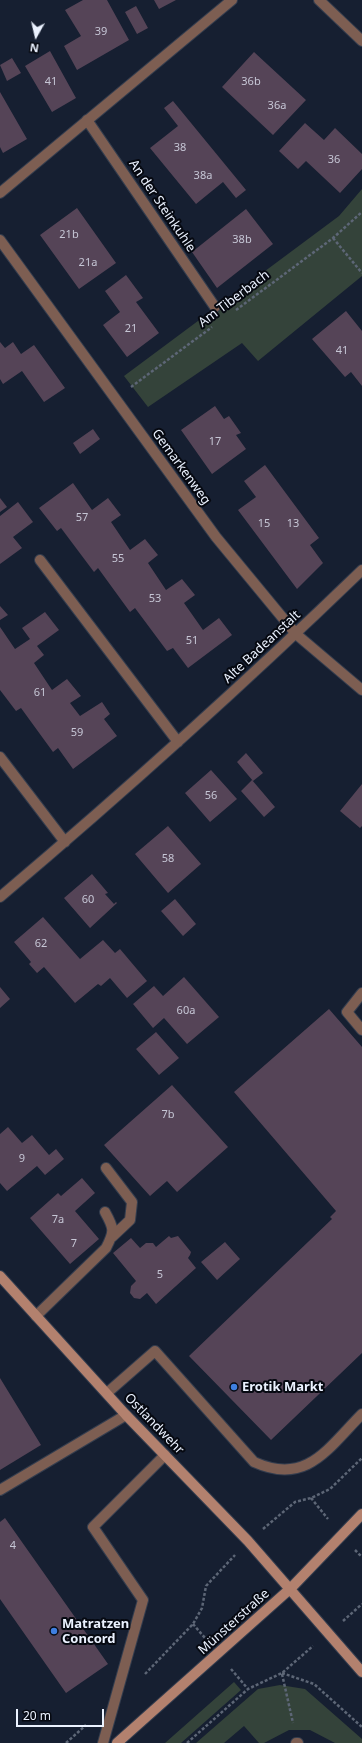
<!DOCTYPE html>
<meta charset="utf-8">
<style>
body{margin:0}
#map{position:relative;width:362px;height:1743px;overflow:hidden;background:#161f31;font-family:"Noto Sans",sans-serif}
canvas{display:block}
.north{position:absolute;left:16px;top:16px;width:40px;height:40px;-webkit-text-stroke:3px #060911;paint-order:stroke;rotate:188deg;font-size:11px;font-weight:700;line-height:16px;text-align:center;color:#ebf2ff}
.north::after{content:'';display:block;margin:auto;width:14px;height:18px;background:#ebf2ff;clip-path:polygon(50% 0,100% 100%,50% 72%,0 100%)}
.scale{position:absolute;left:16px;top:1709px;width:88px;height:18px;box-sizing:border-box;border:2px solid #ebf2ff;border-top:0;padding-left:5px;font-size:12px;line-height:14px;white-space:nowrap;color:#ebf2ff;-webkit-text-stroke:3px #060911;paint-order:stroke}
</style>
<div id="map">
<canvas width="362" height="1743"></canvas>
<div class="north">N</div>
<div class="scale">20 m</div>
</div>
<script>
const ctx = document.querySelector('canvas').getContext('2d');
ctx.lineJoin = 'round';
function fill(path, color) { ctx.fillStyle = color; ctx.fill(path, 'evenodd'); }
function trace(path, color, width, dash) { ctx.strokeStyle = color; ctx.lineWidth = width; ctx.lineCap = dash ? 'butt' : 'round'; ctx.setLineDash(dash || []); ctx.stroke(path); }
function write(font, color, halo, rows, align = 'center') {
  ctx.font = font + ' "Noto Sans",sans-serif'; ctx.lineWidth = 4; ctx.setLineDash([]); ctx.textBaseline = 'middle'; ctx.strokeStyle = halo; ctx.fillStyle = color; for (const [text, x, y, turn = 0] of rows) {
    ctx.save(); ctx.translate(x, y); ctx.rotate((+turn || 0) * Math.PI / 180); ctx.textAlign = isNaN(turn) ? turn : align; if (halo) ctx.strokeText(text, 0, 0); ctx.fillText(text, 0, 0); ctx.restore();
  }
}
fill(new Path2D(`
 M 362,189 L 362,276 L 258,361 L 242,343 L 148,407 L 124,376 L 339,216 Z
 M 234,1682 L 241,1690 L 181,1743 L 165,1743 Z
 M 280,1685 L 305,1689 L 362,1739 L 362,1743 L 335,1743 L 310,1730 L 289,1730 L 264,1743 L 259,1743 L 244,1726 L 224,1743 L 196,1743 L 258,1689 Z`), '#34433a');
fill(new Path2D(`
 M 83,0 L 107,0 L 129,40 L 77,70 L 64,46 L 81,36 L 65,10 Z
 M 154,0 L 176,0 L 159,9 Z
 M 136,6 L 148,28 L 137,34 L 125,12 Z
 M 50,51 L 76,98 L 52,112 L 25,66 Z
 M 254,52 L 306,100 L 273,135 L 222,87 Z
 M 12,58 L 21,73 L 7,81 L 0,65 Z
 M 0,92 L 27,139 L 3,153 L 0,147 Z
 M 173,101 L 246,190 L 236,198 L 223,182 L 196,204 L 150,148 L 178,126 L 164,108 Z
 M 305,123 L 324,140 L 335,128 L 362,154 L 362,169 L 340,193 L 306,161 L 298,169 L 279,151 Z
 M 77,208 L 116,263 L 79,289 L 40,235 Z
 M 246,209 L 273,244 L 217,288 L 192,252 Z
 M 126,275 L 143,298 L 136,302 L 159,333 L 127,357 L 103,325 L 120,312 L 105,291 Z
 M 346,311 L 362,331 L 362,386 L 351,372 L 345,377 L 312,339 Z
 M 0,342 L 5,348 L 13,342 L 21,354 L 34,345 L 65,388 L 44,402 L 22,371 L 3,384 L 0,379 Z
 M 215,406 L 224,419 L 229,416 L 241,433 L 236,435 L 246,449 L 212,474 L 181,430 Z
 M 93,429 L 100,439 L 80,454 L 73,443 Z
 M 265,465 L 319,538 L 310,545 L 323,563 L 297,589 L 238,510 L 256,497 L 244,481 Z
 M 73,483 L 92,510 L 108,498 L 121,515 L 111,522 L 130,550 L 145,539 L 158,555 L 148,563 L 166,590 L 182,579 L 195,595 L 184,603 L 203,630 L 219,618 L 232,635 L 188,668 L 173,648 L 167,651 L 135,608 L 130,612 L 98,568 L 94,572 L 61,528 L 57,531 L 39,508 Z
 M 0,498 L 7,507 L 0,512 Z
 M 18,502 L 33,522 L 13,537 L 22,548 L 0,564 L 0,516 Z
 M 0,606 L 8,615 L 0,620 Z
 M 45,612 L 59,630 L 37,646 L 44,655 L 34,663 L 52,690 L 67,679 L 81,696 L 70,703 L 80,716 L 102,702 L 110,714 L 104,719 L 117,736 L 73,769 L 58,748 L 53,752 L 21,708 L 16,711 L 0,690 L 0,627 L 15,649 L 30,639 L 22,628 Z
 M 246,753 L 263,773 L 253,781 L 237,762 Z
 M 211,770 L 237,799 L 210,822 L 185,793 Z
 M 252,780 L 275,807 L 264,817 L 241,791 Z
 M 362,784 L 362,826 L 360,828 L 340,811 Z
 M 168,826 L 201,864 L 168,893 L 135,854 Z
 M 92,874 L 108,893 L 105,894 L 114,904 L 116,902 L 117,903 L 90,928 L 64,898 Z
 M 175,899 L 196,924 L 183,936 L 161,911 Z
 M 43,917 L 80,959 L 103,940 L 115,953 L 120,949 L 147,981 L 127,998 L 110,978 L 101,986 L 98,984 L 75,1003 L 44,967 L 37,973 L 29,964 L 31,962 L 14,942 Z
 M 184,977 L 219,1017 L 187,1044 L 164,1018 L 153,1028 L 133,1004 L 154,986 L 163,996 Z
 M 0,987 L 10,999 L 0,1008 Z
 M 329,1009 L 362,1047 L 362,1353 L 271,1440 L 189,1356 L 332,1219 L 330,1217 L 336,1211 L 234,1092 Z
 M 156,1032 L 179,1058 L 159,1075 L 136,1049 Z
 M 172,1085 L 228,1147 L 177,1192 L 167,1181 L 150,1196 L 104,1145 Z
 M 8,1127 L 22,1143 L 32,1135 L 49,1155 L 56,1149 L 64,1159 L 45,1175 L 37,1166 L 7,1191 L 0,1183 L 0,1134 Z
 M 82,1178 L 95,1193 L 75,1211 L 99,1239 L 70,1264 L 30,1218 L 58,1193 L 61,1196 Z
 M 169,1236 L 171,1238 L 178,1236 L 191,1252 L 190,1255 L 188,1258 L 196,1268 L 156,1304 L 147,1293 L 140,1299 L 134,1298 L 130,1293 L 131,1286 L 136,1281 L 113,1253 L 131,1238 L 140,1248 L 146,1243 L 153,1243 L 156,1247 Z
 M 225,1242 L 240,1259 L 217,1280 L 201,1262 Z
 M 0,1378 L 41,1445 L 0,1470 Z
 M 5,1518 L 108,1664 L 66,1693 L 0,1599 L 0,1522 Z`), '#554457');
const lane = new Path2D(`
 M 319,0 L 362,41
 M 87,120 L 215,307
 M 362,993 L 347,1012 L 362,1030
 M 106,1168 L 132,1202 L 130,1220 L 112,1237
 M 36,1316 L 106,1248 C 115,1231 114,1228 105,1212
 M 107,1393 L 155,1351 L 254,1462 C 307,1486 328,1448 362,1414
 M 0,1490 L 126,1415
 M 103,1743 L 143,1600 L 93,1527 L 165,1455
 M 296,1743 L 298,1743`);
const street = new Path2D(`
 M 0,193 L 232,0
 M 0,240 L 216,537 L 296,634 L 362,690
 M 40,560 L 178,742
 M 0,757 L 65,842
 M 0,897 C 124,792 245,683 362,570`);
const secondary = new Path2D(`
 M 0,1276 L 126,1415 L 248,1541 L 362,1672
 M 117,1743 L 291,1588 L 362,1514`);
trace(lane, '#343d4e', 12);
trace(street, '#343d4e', 12);
trace(secondary, '#343d4e', 12);
trace(new Path2D(`
 M 333,238 L 362,273
 M 236,310 L 333,238 L 362,212
 M 131,387 L 212,327
 M 311,1498 L 328,1519
 M 263,1529 L 295,1502 L 311,1498 L 330,1489 L 362,1458
 M 355,1550 L 362,1557
 M 343,1621 L 362,1604
 M 193,1624 L 205,1638
 M 231,1669 L 248,1689
 M 282,1673 L 314,1684 L 362,1727
 M 145,1674 L 193,1624 L 202,1608 L 206,1586 L 235,1555
 M 282,1674 L 293,1723
 M 66,1743 L 86,1725
 M 187,1743 L 248,1689 L 282,1673 L 313,1646`), '#5d6676', 2.5, [3, 2]);
trace(lane, '#7d5e52', 10);
trace(street, '#7d5e52', 10);
trace(secondary, '#b3816e', 10);
for (const [x, y, r, color] of [
 [234,1387,4,"#3f7fe0"],
 [54,1631,4,"#3f7fe0"]
]) { const dot = new Path2D(); dot.arc(x, y, r, 0, 2 * Math.PI); ctx.fillStyle = color; ctx.fill(dot); trace(dot, '#060911', 1.5); }
write('11px', '#c6c6d5', null, [
 ["39",101,32],
 ["41",51,82],
 ["36b",251,82],
 ["36a",277,106],
 ["38",180,148],
 ["36",334,160],
 ["38a",203,176],
 ["21b",69,235],
 ["38b",242,240],
 ["21a",88,263],
 ["21",131,329],
 ["41",342,351],
 ["17",215,442],
 ["57",82,518],
 ["15",264,524],
 ["13",293,524],
 ["55",118,559],
 ["53",155,599],
 ["51",192,641],
 ["61",40,693],
 ["59",77,733],
 ["56",211,796],
 ["58",168,859],
 ["60",88,900],
 ["62",41,944],
 ["60a",186,1011],
 ["7b",168,1115],
 ["9",22,1159],
 ["7a",58,1220],
 ["7",74,1244],
 ["5",160,1275],
 ["4",13,1546]
]);
write('13px', '#ebf2ff', '#060911', [
 ["An der Steinkuhle",162,206,56],
 ["Am Tiberbach",234,299,-37],
 ["Gemarkenweg",181,467,54],
 ["Alte Badeanstalt",262,647,-43],
 ["Ostlandwehr",154,1424,46],
 ["Münsterstraße",234,1622,-42]
]);
write('bold 13px', '#ebf2ff', '#060911', [
 ["Erotik Markt",242,1387],
 ["Matratzen",62,1624],
 ["Concord",62,1639]
], 'left');
</script>
